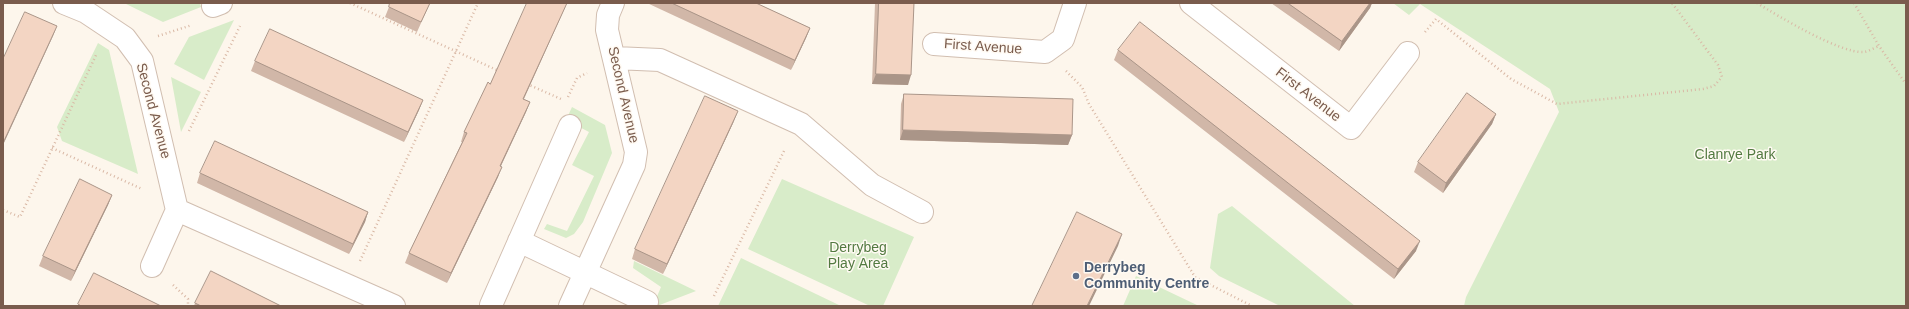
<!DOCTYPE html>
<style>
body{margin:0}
#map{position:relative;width:1909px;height:309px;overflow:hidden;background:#fdf6ec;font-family:Arial,sans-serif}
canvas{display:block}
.frame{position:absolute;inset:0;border:4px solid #7a5c4d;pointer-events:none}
</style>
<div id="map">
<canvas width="1909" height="309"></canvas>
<div class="frame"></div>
</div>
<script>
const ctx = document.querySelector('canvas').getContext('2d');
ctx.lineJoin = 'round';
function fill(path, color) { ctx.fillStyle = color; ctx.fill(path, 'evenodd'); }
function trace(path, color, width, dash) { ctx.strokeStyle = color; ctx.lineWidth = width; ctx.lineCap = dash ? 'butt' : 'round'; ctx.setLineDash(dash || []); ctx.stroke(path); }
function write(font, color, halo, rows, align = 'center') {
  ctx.font = font + ' Arial,sans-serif'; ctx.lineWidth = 3; ctx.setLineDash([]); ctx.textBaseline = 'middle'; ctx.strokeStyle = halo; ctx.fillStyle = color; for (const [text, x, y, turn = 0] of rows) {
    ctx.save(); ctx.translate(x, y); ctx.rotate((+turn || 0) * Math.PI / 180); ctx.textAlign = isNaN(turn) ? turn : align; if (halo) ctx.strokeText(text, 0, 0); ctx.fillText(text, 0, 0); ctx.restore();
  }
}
fill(new Path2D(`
 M 124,3 L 200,3 L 201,7 L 163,22 Z
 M 1393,3 L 1906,3 L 1906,306 L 1464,306 L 1466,297 L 1559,112 L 1550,89 L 1420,4 L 1409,15 Z
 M 234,20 L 204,80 L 174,64 L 189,37 Z
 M 98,43 L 109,50 L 138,174 L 62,141 L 57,127 Z
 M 171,77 L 201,92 L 181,132 Z
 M 572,107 L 605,125 L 612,153 L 583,222 L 574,234 L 566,238 L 544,229 L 547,224 L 567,231 L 594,176 L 572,165 L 589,132 L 566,120 Z
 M 782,179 L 914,237 L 883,306 L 870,306 L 748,249 Z
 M 1232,206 L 1355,306 L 1280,306 L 1219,276 L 1210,268 L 1218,214 Z
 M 741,258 L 841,306 L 718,306 Z
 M 634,261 L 696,291 L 657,306 L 653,306 L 661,287 L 633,268 Z
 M 1136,276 L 1199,306 L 1123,306 Z`), '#d8ecc9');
const minor = new Path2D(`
 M 64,3 L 86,12 L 125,38 L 142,61 L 177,210 L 394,306
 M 1191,3 L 1351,128 L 1408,53
 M 213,6 L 221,3
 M 934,44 L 1045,52 L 1063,39 L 1075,3
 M 615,58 L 660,60 L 801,124 L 872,185 L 922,212
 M 519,241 L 647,302
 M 152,266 L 177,210
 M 491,305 L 570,126
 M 570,306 L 634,165 L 636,152 L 607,30 L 608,15 L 613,3`);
trace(minor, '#d1beb0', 24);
trace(new Path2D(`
 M 350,3 L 499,71
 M 1757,3 C 1778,16 1841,54 1864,52 C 1869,51 1874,48 1879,46
 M 1854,3 L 1879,46 L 1906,84
 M 1425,32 L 1436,19 L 1511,79 L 1557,104 L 1703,89 L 1714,86 L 1722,77 L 1718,65 L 1672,3
 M 158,36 L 192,25
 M 1066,71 L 1082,87 L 1089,104 L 1195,277 L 1252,306
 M 527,84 L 561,99
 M 568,97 L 577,78 L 587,73
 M 189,131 L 240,26
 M 52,148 L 142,189
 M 3,210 L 20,217 L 97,53
 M 360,261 L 478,3
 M 173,285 L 188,299 L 188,306
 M 714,296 L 785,149`), '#d9b8a5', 2.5, [1, 3]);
trace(minor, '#fff', 22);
fill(new Path2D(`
 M 430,3 L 417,32 L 385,17 L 389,7 Z
 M 567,3 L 524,99 L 530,102 L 526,112 L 501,166 L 498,177 L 447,283 L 405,263 L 409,253 L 462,142 L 461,142 L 464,132 L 490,84 Z
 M 647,3 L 756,3 L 810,28 L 806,38 L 791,70 Z
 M 875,3 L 914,3 L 908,85 L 872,84 Z
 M 1271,3 L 1372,3 L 1370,8 L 1339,51 Z
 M 1118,50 L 1416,251 L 1394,279 L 1114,60 Z
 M 255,61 L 423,100 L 419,110 L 404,142 L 251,71 Z
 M 904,94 L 1072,135 L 1068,145 L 900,140 L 901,104 Z
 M 1496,114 L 1492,124 L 1443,193 L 1414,172 L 1418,162 Z
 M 734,121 L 663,274 L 632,259 L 635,249 Z
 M 200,173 L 368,212 L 365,222 L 349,254 L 197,183 Z
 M 112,195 L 108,205 L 71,281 L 39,266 L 43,256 Z
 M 195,303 L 281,306 L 194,306 Z`), '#d1b7a8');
fill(new Path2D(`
 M 567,3 L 519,109 L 523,99 Z
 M 1370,3 L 1372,3 L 1370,8 L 1339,51 L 1342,41 Z
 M 57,26 L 53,36 L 3,145 L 3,143 Z
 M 810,28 L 806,38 L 791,70 L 795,60 Z
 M 876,74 L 911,75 L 908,85 L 872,84 Z
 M 423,100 L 419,110 L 404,142 L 408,132 Z
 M 530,102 L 526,112 L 496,176 L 500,166 Z
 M 738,111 L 734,121 L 663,274 L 667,264 Z
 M 1496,114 L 1492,124 L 1443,193 L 1446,183 Z
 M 903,130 L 1072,135 L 1068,145 L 900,140 Z
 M 502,167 L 498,177 L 447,283 L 451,273 Z
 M 112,195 L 108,205 L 71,281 L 75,271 Z
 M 368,212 L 365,222 L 349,254 L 353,244 Z
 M 1122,234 L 1118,246 L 1089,306 L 1087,306 Z
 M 1420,241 L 1416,251 L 1394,279 L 1398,269 Z`), '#aa9588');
const building = new Path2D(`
 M 390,3 L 430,3 L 421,22 L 389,7 Z
 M 527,3 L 567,3 L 523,99 L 530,102 L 500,166 L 502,167 L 451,273 L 409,253 L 467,133 L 464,132 L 488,82 L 490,84 Z
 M 672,3 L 756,3 L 810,28 L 795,60 Z
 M 879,3 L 914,3 L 911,75 L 876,74 Z
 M 1288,3 L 1370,3 L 1342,41 Z
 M 25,12 L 57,26 L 3,143 L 3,59 Z
 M 1140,22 L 1420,241 L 1398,269 L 1118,50 Z
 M 270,29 L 423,100 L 408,132 L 255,61 Z
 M 1467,93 L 1496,114 L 1446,183 L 1418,162 Z
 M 904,94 L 1073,99 L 1072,135 L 903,130 Z
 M 705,96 L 738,111 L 667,264 L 635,249 Z
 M 215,141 L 368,212 L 353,244 L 200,173 Z
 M 80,179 L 112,195 L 75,271 L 43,256 Z
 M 1077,212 L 1122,234 L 1087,306 L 1032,306 Z
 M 211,271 L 281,306 L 201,306 L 195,303 Z
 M 94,273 L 161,306 L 81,306 L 78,304 Z`);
fill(building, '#f3d5c3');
trace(building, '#aa9588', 1);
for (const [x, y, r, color] of [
 [1076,276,4,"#5c6f8a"]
]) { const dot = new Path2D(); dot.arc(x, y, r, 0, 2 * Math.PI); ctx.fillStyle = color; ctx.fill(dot); trace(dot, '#fffaf3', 1.5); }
write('14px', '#7a5c4d', '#fffaf3', [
 ["First Avenue",983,47,4],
 ["Second Avenue",623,95,77],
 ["First Avenue",1308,95,38],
 ["Second Avenue",153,111,75]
]);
write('14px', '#537a41', '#fffaf3', [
 ["Clanrye Park",1735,155],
 ["Derrybeg",858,248],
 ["Play Area",858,264]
]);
write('bold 14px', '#4e5e75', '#fffaf3', [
 ["Derrybeg",1084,268],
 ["Community Centre",1084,284]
], 'left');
</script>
